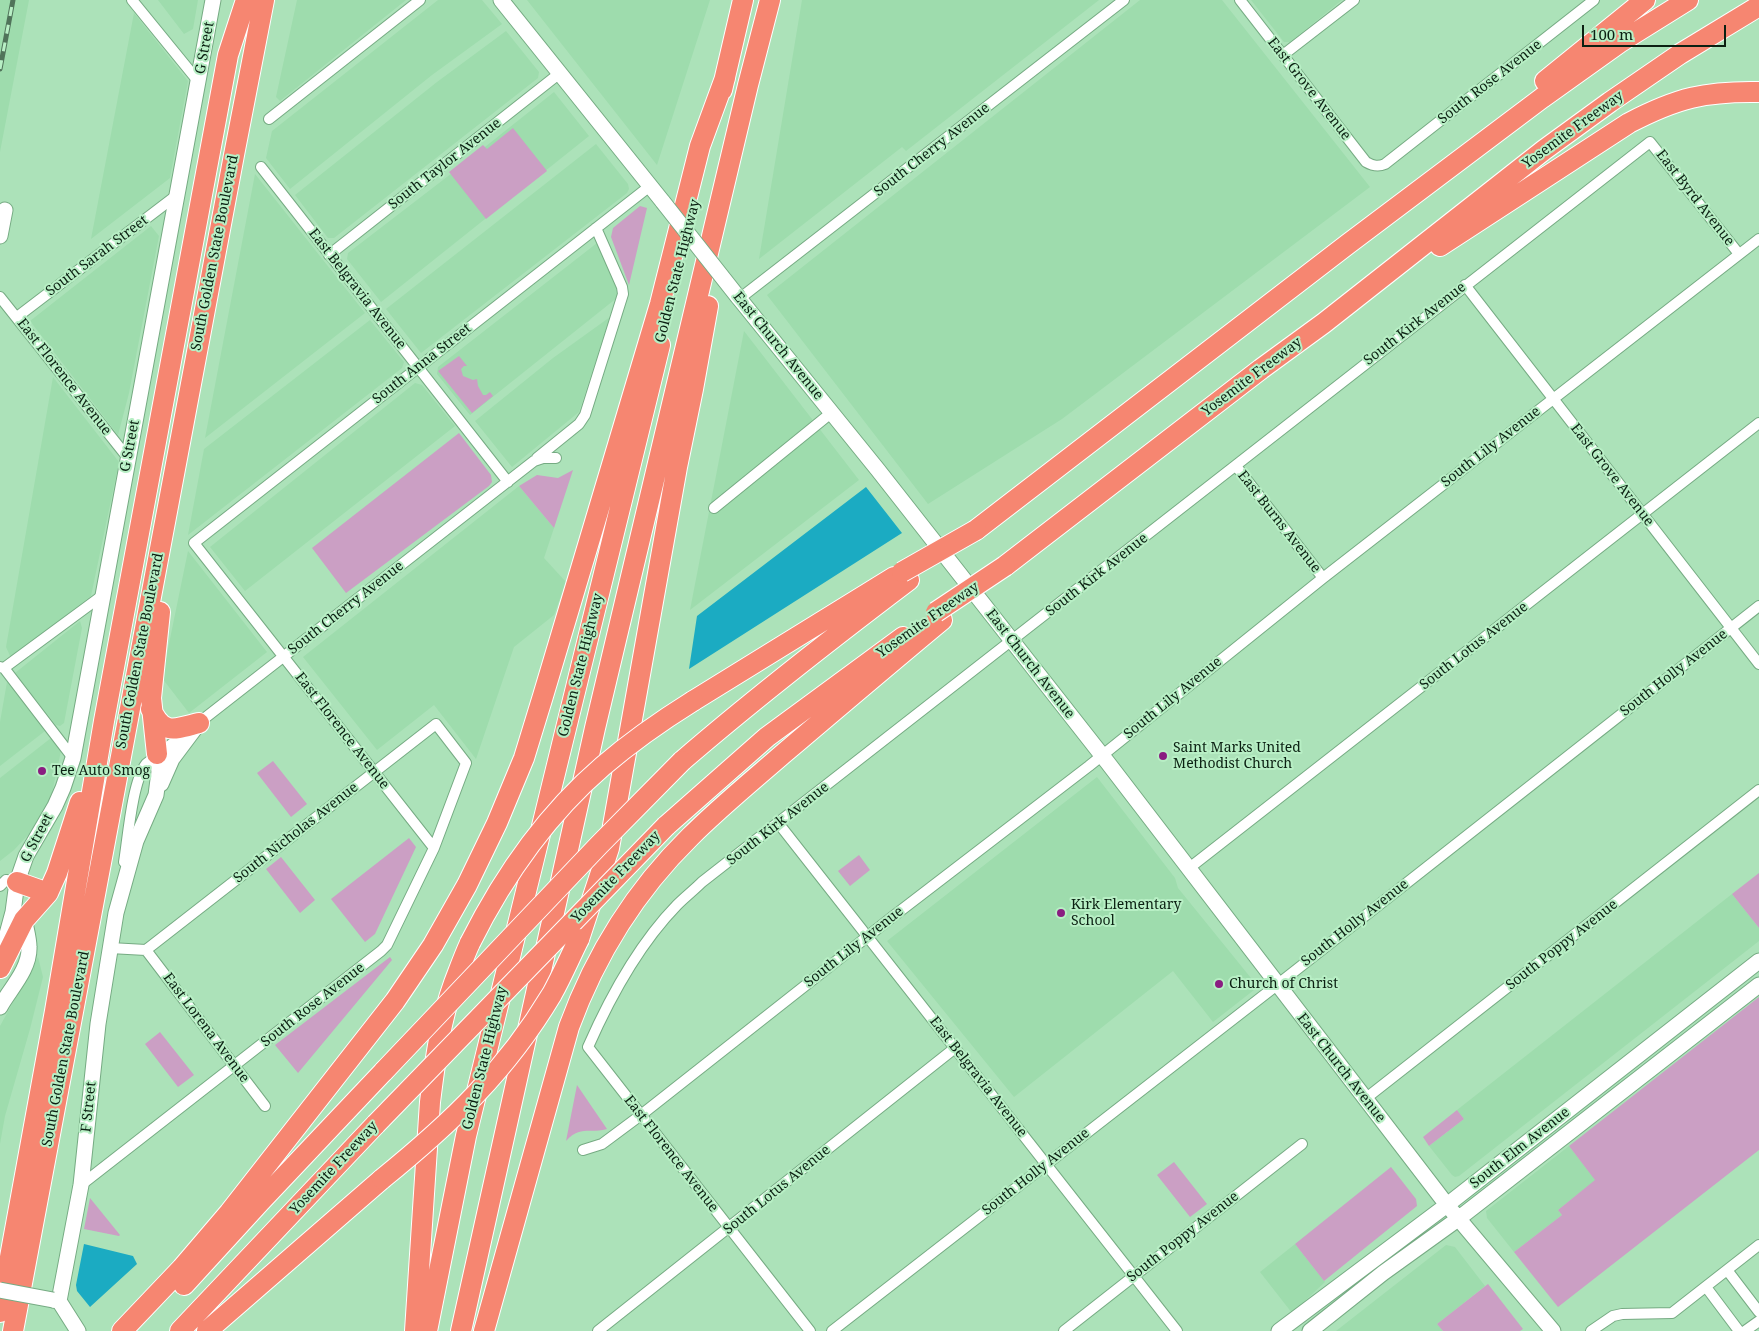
<!DOCTYPE html>
<style>
body{margin:0}
#map{position:relative;width:1759px;height:1331px;overflow:hidden;background:#ace2b9;font-family:"Noto Serif",serif}
canvas{display:block}
.scale{position:absolute;left:1582px;top:25px;width:144px;height:22px;box-sizing:border-box;border:2px solid #0b2012;border-top:0;padding-left:6px;font-size:15px;line-height:18px;white-space:nowrap;color:#0b2012;-webkit-text-stroke:4px #b8efc5;paint-order:stroke}
</style>
<div id="map">
<canvas width="1759" height="1331"></canvas>
<div class="scale">100 m</div>
</div>
<script>
const ctx = document.querySelector('canvas').getContext('2d');
ctx.lineJoin = 'round';
function fill(path, color) { ctx.fillStyle = color; ctx.fill(path, 'evenodd'); }
function trace(path, color, width, dash) { ctx.strokeStyle = color; ctx.lineWidth = width; ctx.lineCap = dash ? 'butt' : 'round'; ctx.setLineDash(dash || []); ctx.stroke(path); }
function write(font, color, halo, rows, align = 'center') {
  ctx.font = font + ' "Noto Serif",serif'; ctx.lineWidth = 4; ctx.setLineDash([]); ctx.textBaseline = 'middle'; ctx.strokeStyle = halo; ctx.fillStyle = color; for (const [text, x, y, turn = 0] of rows) {
    ctx.save(); ctx.translate(x, y); ctx.rotate((+turn || 0) * Math.PI / 180); ctx.textAlign = isNaN(turn) ? turn : align; if (halo) ctx.strokeText(text, 0, 0); ctx.fillText(text, 0, 0); ctx.restore();
  }
}
fill(new Path2D(`
 M 0,0 L 29,0 L 0,152 Z
 M 158,0 L 198,0 L 193,29 L 184,34 Z
 M 297,0 L 406,0 L 280,101 L 276,97 Z
 M 438,0 L 482,0 L 502,24 L 432,75 L 290,189 L 266,158 L 272,131 Z
 M 527,0 L 710,0 L 657,165 L 575,61 Z
 M 802,0 L 1099,0 L 906,151 L 902,147 L 759,259 Z
 M 1140,0 L 1222,0 L 1370,187 L 1062,419 L 928,504 L 767,295 Z
 M 1251,0 L 1342,0 L 1290,42 L 1284,42 Z
 M 134,13 L 188,81 L 170,178 L 91,239 Z
 M 506,31 L 539,72 L 538,78 L 334,238 L 328,238 L 295,195 L 437,82 Z
 M 554,92 L 589,136 L 381,302 L 347,259 L 348,253 L 456,170 Z
 M 596,144 L 628,184 L 629,189 L 627,193 L 421,353 L 386,309 Z
 M 255,174 L 365,313 L 205,438 Z
 M 151,226 L 159,236 L 129,393 L 118,435 L 30,321 Z
 M 597,243 L 618,287 L 618,297 L 470,415 L 437,374 L 438,367 Z
 M 610,317 L 579,412 L 512,467 L 475,421 L 553,358 Z
 M 370,320 L 404,362 L 402,368 L 188,535 L 204,449 Z
 M 744,331 L 859,480 L 690,610 Z
 M 53,377 L 119,462 L 91,596 L 11,658 L 6,647 Z
 M 415,383 L 422,385 L 455,426 L 245,591 L 210,547 Z
 M 519,486 L 554,528 L 544,558 L 566,582 L 554,615 L 514,647 L 476,759 L 434,705 L 377,750 L 303,657 Z
 M 188,551 L 267,652 L 189,713 L 162,678 Z
 M 80,621 L 82,628 L 64,723 L 60,726 L 56,725 L 15,673 Z
 M 7,682 L 45,731 L 0,766 L 0,722 Z
 M 51,738 L 61,751 L 52,793 L 47,804 L 29,834 L 14,850 L 0,861 L 0,778 Z
 M 1097,777 L 1175,878 L 1178,888 L 1255,983 L 1254,990 L 1213,1022 L 1173,971 L 1014,1097 L 887,941 Z
 M 1732,894 L 1759,928 L 1759,941 L 1459,1176 L 1455,1177 L 1452,1175 L 1429,1146 L 1464,1119 L 1457,1110 Z
 M 38,957 L 43,977 L 30,1029 L 5,1116 L 0,1144 L 0,1026 Z
 M 1569,1146 L 1596,1180 L 1558,1210 L 1562,1215 L 1514,1252 L 1487,1218 L 1486,1211 Z
 M 1295,1244 L 1325,1282 L 1292,1313 L 1260,1272 Z
 M 1446,1245 L 1455,1247 L 1485,1286 L 1437,1324 L 1443,1331 L 1336,1331 Z`), '#9edcad');
fill(new Path2D(`
 M 513,128 L 547,171 L 486,219 L 449,172 L 483,145 L 487,149 Z
 M 640,206 L 647,208 L 629,285 L 611,237 L 613,228 Z
 M 459,356 L 467,366 L 464,366 L 461,369 L 463,376 L 473,380 L 477,379 L 478,386 L 483,395 L 486,395 L 490,392 L 493,396 L 472,413 L 438,371 Z
 M 459,433 L 491,475 L 492,482 L 489,486 L 346,593 L 312,548 Z
 M 573,470 L 554,528 L 519,486 L 537,475 L 558,478 Z
 M 273,761 L 307,804 L 291,817 L 257,773 Z
 M 409,838 L 416,847 L 375,934 L 365,942 L 331,899 Z
 M 859,855 L 870,870 L 850,886 L 838,871 Z
 M 281,857 L 315,900 L 300,913 L 266,869 Z
 M 1759,873 L 1759,928 L 1732,894 Z
 M 390,957 L 392,960 L 298,1073 L 275,1045 Z
 M 1759,997 L 1759,1150 L 1558,1307 L 1514,1252 L 1562,1215 L 1558,1210 L 1595,1180 L 1569,1146 Z
 M 160,1032 L 194,1075 L 178,1087 L 145,1044 Z
 M 577,1085 L 607,1129 C 590,1134 580,1125 566,1141 Z
 M 1457,1110 L 1464,1119 L 1429,1146 L 1423,1137 Z
 M 1174,1162 L 1207,1204 L 1190,1217 L 1157,1175 Z
 M 1391,1167 L 1416,1199 L 1417,1206 L 1324,1281 L 1295,1244 Z
 M 90,1198 L 120,1235 L 119,1236 L 84,1229 Z
 M 1488,1284 L 1523,1329 L 1520,1331 L 1443,1331 L 1437,1324 Z`), '#cb9fc4');
fill(new Path2D(`
 M 866,487 L 902,533 L 689,669 L 697,616 Z
 M 84,1244 L 133,1256 L 137,1264 L 90,1307 L 77,1291 L 76,1285 Z`), '#1babc2');
const street = new Path2D(`
 M 132,0 L 198,81
 M 1240,0 L 1366,162 C 1373,166 1378,167 1385,164 L 1594,0
 M 1283,55 L 1354,0
 M 269,119 L 420,0
 M 261,167 L 508,482
 M 329,255 L 560,73
 M 1465,285 L 1759,664
 M 0,297 L 128,458
 M 739,299 L 1124,0
 M 17,317 L 177,195
 M 537,458 L 579,424 L 585,415 L 623,294 L 622,287 L 596,228
 M 1236,466 L 1323,578
 M 714,508 L 831,413
 M 0,667 L 4,668 L 73,758
 M 4,668 L 103,595
 M 779,824 L 1177,1331
 M 434,848 L 194,543 L 650,186
 M 124,862 C 128,838 132,782 146,764 L 534,461 L 543,458 L 556,458
 M 1188,869 L 1759,423
 M 0,886 L 6,880 L 17,882
 M 146,950 L 265,1106
 M 1365,1099 L 1759,790
 M 583,1150 L 602,1144 L 641,1115 L 891,918 L 1089,766 L 1323,578 L 1759,239
 M 81,1185 L 381,951 L 387,945 L 434,848 L 466,763 L 436,724 L 146,950 L 110,948
 M 1727,1270 L 1759,1312
 M 1706,1287 L 1739,1331
 M 598,1331 L 955,1048
 M 810,1331 L 588,1047 C 610,997 638,945 677,905 C 685,897 694,890 702,882 L 1650,142 L 1739,254
 M 832,1331 L 1277,985 L 1759,606
 M 1064,1331 L 1302,1144
 M 1591,1331 L 1613,1316 L 1622,1314 L 1672,1313 L 1759,1245
 M 1745,1331 L 1759,1321`);
const secondary = new Path2D(`
 M 501,0 L 663,202
 M 0,236 L 5,210
 M 738,297 L 878,470 L 1108,763 L 1447,1205 L 1553,1331
 M 161,784 L 172,759 L 199,723
 M 3,949 L 13,912 L 17,882 L 26,856 L 55,806 L 63,788 L 73,758 L 213,0
 M 0,1007 C 10,989 30,969 29,947 C 29,937 25,926 24,916
 M 53,1300 L 59,1301 L 78,1331
 M 59,1301 L 81,1185 L 98,1024 L 116,913 L 136,841 L 156,795 L 159,772 L 157,754
 M 1279,1331 L 1447,1205 L 1759,961
 M 1310,1331 L 1383,1273 L 1458,1219 L 1759,985`);
const highway = new Path2D(`
 M 1545,81 L 1645,0
 M 722,90 L 743,0
 M 1440,246 L 1629,123 C 1677,98 1705,91 1759,92
 M 976,530 L 1348,244 L 1542,98 L 1619,43 L 1688,0
 M 1005,566 L 1261,369 L 1324,323 L 1544,150 L 1610,102 L 1680,54 L 1759,6
 M 693,701 L 894,577
 M 151,709 C 163,736 175,729 199,723
 M 157,754 L 151,698 L 160,612
 M 682,761 C 755,698 831,639 909,580
 M 666,826 L 767,737 L 903,637
 M 17,882 L 48,893 L 57,873 L 80,802
 M 579,939 L 609,848 L 677,467 L 693,389 L 708,306
 M 0,968 L 24,920 L 48,893
 M 184,1285 L 260,1202 L 384,1071
 M 0,1312 L 55,1011 L 104,721 L 228,55 L 246,0
 M 13,1331 L 234,155 L 264,0
 M 122,1331 L 182,1268 L 229,1213 L 395,1001 L 433,945 L 467,885 L 497,823 L 524,758 L 543,696 L 660,304 L 700,146 L 725,78
 M 180,1331 L 376,1124
 M 207,1331 L 382,1179
 M 415,1331 L 430,1102 C 435,1062 440,1021 454,983 C 459,970 464,956 470,943
 M 427,1331 L 466,1136 L 660,345
 M 461,1331 L 595,728 L 748,85 L 770,0
 M 484,1331 L 569,1027 C 595,956 635,891 690,837 C 719,808 752,781 783,754 C 836,709 889,664 942,620`);
trace(street, '#76ab83', 12);
trace(secondary, '#76ab83', 17);
trace(highway, '#fff', 22);
trace(street, '#fff', 10);
trace(secondary, '#fff', 15);
trace(highway, '#f68671', 20);
const rail = new Path2D(`
 M 0,69 L 13,0`);
trace(rail, '#50735a', 5);
trace(rail, '#b8efc5', 3, [9]);
const secondaryBridge = new Path2D(`
 M 663,202 L 738,297
 M 0,1290 L 53,1300`);
const highwayBridge = new Path2D(`
 M 902,572 L 976,530
 M 936,612 L 1005,566
 M 470,943 C 503,877 546,815 603,766 C 631,742 661,721 693,701
 M 384,1071 L 599,845 L 682,761
 M 376,1124 L 666,826
 M 382,1179 C 451,1123 506,1071 552,994 C 562,976 570,957 579,939`);
trace(secondaryBridge, '#76ab83', 17, []);
trace(highwayBridge, '#fff', 22, []);
trace(secondaryBridge, '#fff', 15);
trace(highwayBridge, '#f68671', 20);
for (const [x, y, r, color] of [
 [1163,756,5,"#8a1d81"],
 [42,771,5,"#8a1d81"],
 [1061,913,5,"#8a1d81"],
 [1219,984,5,"#8a1d81"]
]) { const dot = new Path2D(); dot.arc(x, y, r, 0, 2 * Math.PI); ctx.fillStyle = color; ctx.fill(dot); trace(dot, '#b8efc5', 2); }
write('14px', '#0b2012', '#b8efc5', [
 ["G Street",205,48,-80],
 ["South Rose Avenue",1490,82,-38],
 ["East Grove Avenue",1309,89,52],
 ["Yosemite Freeway",1573,130,-36],
 ["South Cherry Avenue",932,150,-38],
 ["South Taylor Avenue",445,164,-38],
 ["East Byrd Avenue",1695,198,52],
 ["South Golden State Boulevard",215,253,-79],
 ["South Sarah Street",97,256,-37],
 ["Golden State Highway",678,271,-76],
 ["East Belgravia Avenue",357,289,52],
 ["South Kirk Avenue",1415,324,-38],
 ["East Church Avenue",778,346,51],
 ["South Anna Street",422,364,-38],
 ["East Florence Avenue",64,377,52],
 ["Yosemite Freeway",1252,377,-37],
 ["G Street",130,446,-79],
 ["South Lily Avenue",1491,447,-38],
 ["East Grove Avenue",1612,475,52],
 ["East Burns Avenue",1279,522,52],
 ["South Kirk Avenue",1097,575,-38],
 ["South Cherry Avenue",346,608,-38],
 ["Yosemite Freeway",928,620,-35],
 ["South Lotus Avenue",1474,646,-38],
 ["South Golden State Boulevard",140,651,-79],
 ["East Church Avenue",1030,664,52],
 ["Golden State Highway",581,665,-76],
 ["South Holly Avenue",1674,673,-38],
 ["South Lily Avenue",1173,698,-39],
 ["East Florence Avenue",342,731,52],
 ["South Kirk Avenue",778,824,-38],
 ["South Nicholas Avenue",296,833,-38],
 ["G Street",37,838,-62],
 ["Yosemite Freeway",616,877,-46],
 ["South Holly Avenue",1355,923,-38],
 ["South Poppy Avenue",1562,945,-38],
 ["South Lily Avenue",854,947,-38],
 ["South Rose Avenue",313,1005,-38],
 ["East Lorena Avenue",206,1028,53],
 ["South Golden State Boulevard",66,1049,-79],
 ["Golden State Highway",485,1058,-76],
 ["East Church Avenue",1341,1068,52],
 ["East Belgravia Avenue",978,1077,52],
 ["F Street",89,1107,-84],
 ["South Elm Avenue",1520,1148,-38],
 ["East Florence Avenue",671,1154,52],
 ["Yosemite Freeway",334,1168,-47],
 ["South Holly Avenue",1036,1172,-38],
 ["South Lotus Avenue",777,1190,-39],
 ["South Poppy Avenue",1183,1237,-38]
]);
write('14px', '#0b2012', '#b8efc5', [
 ["Saint Marks United",1173,748],
 ["Methodist Church",1173,764],
 ["Tee Auto Smog",52,771],
 ["Kirk Elementary",1071,905],
 ["School",1071,921],
 ["Church of Christ",1229,984]
], 'left');
</script>
